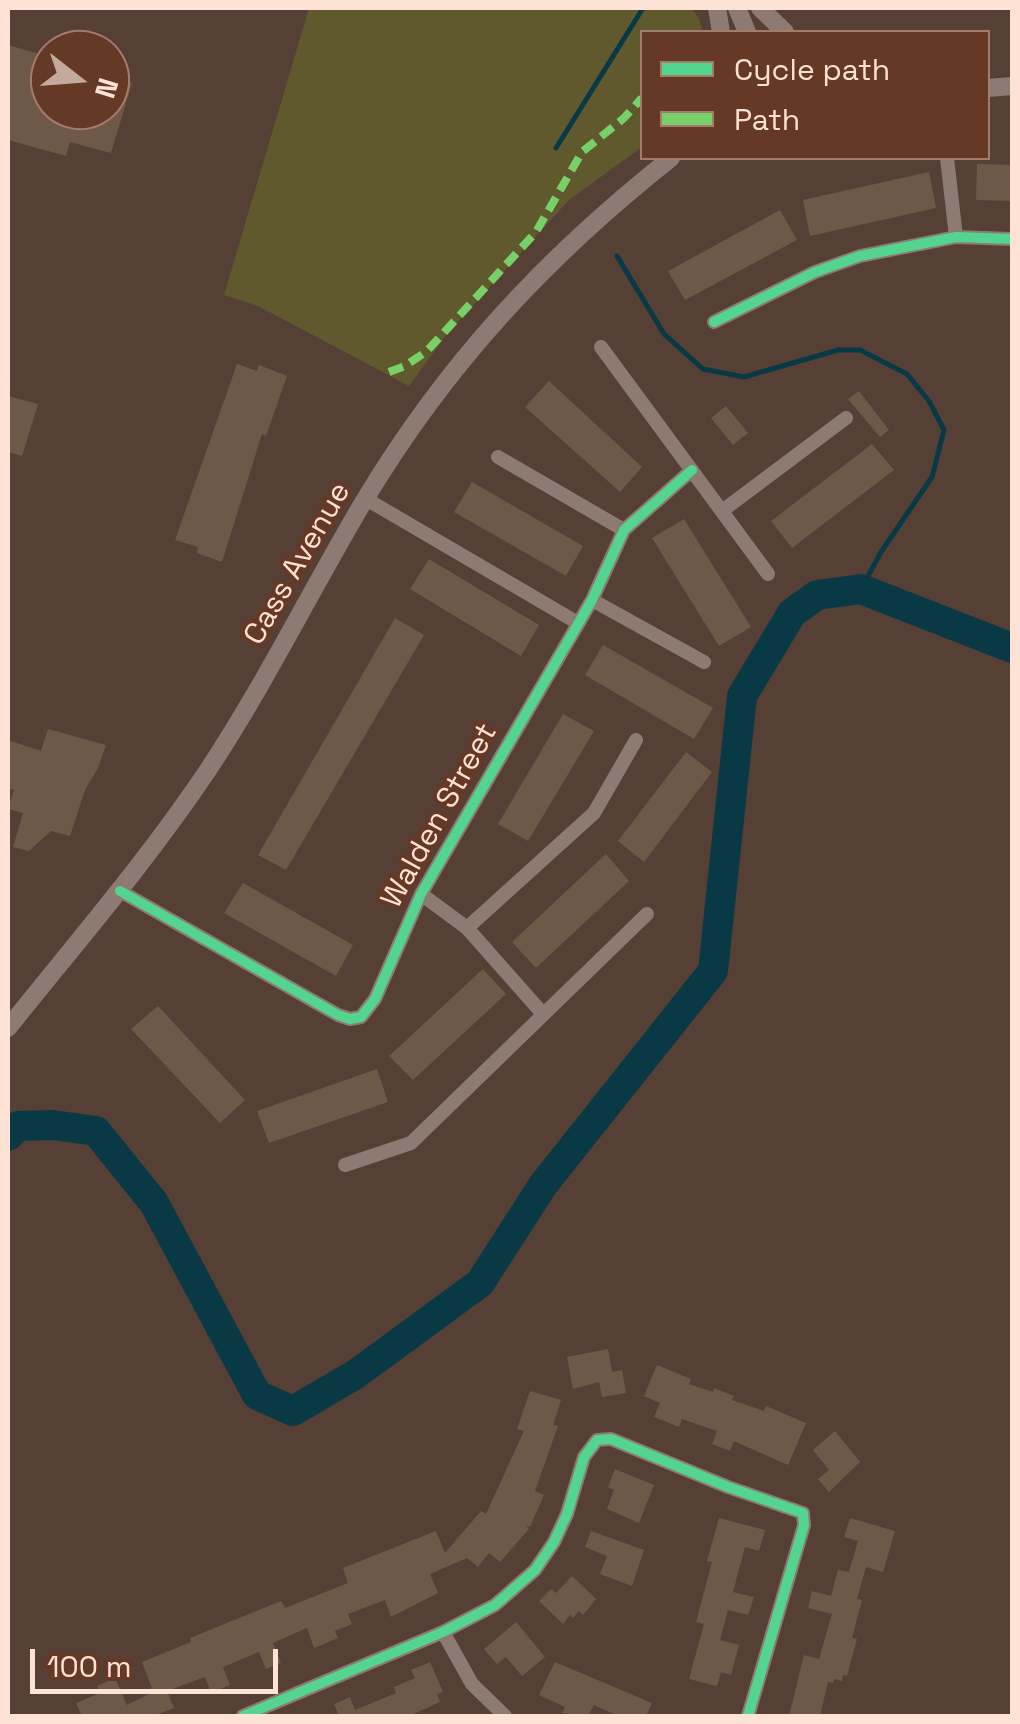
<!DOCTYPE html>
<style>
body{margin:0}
#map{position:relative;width:1020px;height:1724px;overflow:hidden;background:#563f34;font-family:"Space Grotesk",sans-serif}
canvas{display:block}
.frame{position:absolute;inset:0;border:10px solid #ffe2d6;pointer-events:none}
.legend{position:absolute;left:640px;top:30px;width:350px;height:130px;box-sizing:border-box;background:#653925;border:2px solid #a37d6c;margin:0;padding:12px 18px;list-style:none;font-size:30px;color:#ffe2d6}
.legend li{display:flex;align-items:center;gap:20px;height:50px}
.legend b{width:50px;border:2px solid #a37d6c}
.north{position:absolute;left:30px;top:30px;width:100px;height:100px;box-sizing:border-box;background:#653925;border:2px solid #a37d6c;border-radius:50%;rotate:107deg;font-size:28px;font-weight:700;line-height:40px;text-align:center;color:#ffe2d6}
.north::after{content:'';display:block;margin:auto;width:35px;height:45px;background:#c4a99d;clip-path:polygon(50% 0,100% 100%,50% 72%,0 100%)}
.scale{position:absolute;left:30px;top:1649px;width:248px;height:45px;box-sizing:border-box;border:5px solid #ffe2d6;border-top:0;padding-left:12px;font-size:30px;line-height:35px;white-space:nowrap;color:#ffe2d6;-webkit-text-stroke:8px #653925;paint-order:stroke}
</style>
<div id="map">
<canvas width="1020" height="1724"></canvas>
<div class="frame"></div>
<ul class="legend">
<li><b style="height:12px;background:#53d58f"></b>Cycle path</li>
<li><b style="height:12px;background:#78d068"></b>Path</li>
</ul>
<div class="north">N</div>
<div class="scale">100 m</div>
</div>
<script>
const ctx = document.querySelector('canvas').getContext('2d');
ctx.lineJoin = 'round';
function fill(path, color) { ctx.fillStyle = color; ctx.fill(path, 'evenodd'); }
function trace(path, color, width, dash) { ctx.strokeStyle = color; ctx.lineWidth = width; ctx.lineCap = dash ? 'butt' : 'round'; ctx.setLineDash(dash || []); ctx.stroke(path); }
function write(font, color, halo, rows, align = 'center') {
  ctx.font = font + ' "Space Grotesk",sans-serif'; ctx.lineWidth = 8; ctx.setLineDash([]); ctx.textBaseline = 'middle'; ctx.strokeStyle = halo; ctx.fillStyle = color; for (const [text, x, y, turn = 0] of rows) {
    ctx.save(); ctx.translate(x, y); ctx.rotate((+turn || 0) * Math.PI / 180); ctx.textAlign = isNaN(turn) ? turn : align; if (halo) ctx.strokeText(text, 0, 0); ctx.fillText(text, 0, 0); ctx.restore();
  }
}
fill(new Path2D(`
 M 309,8 L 691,8 L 699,18 L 703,32 L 642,32 L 642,147 L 569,200 L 447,334 L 409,386 L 258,306 L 224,295 Z`), '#60592e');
trace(new Path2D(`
 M 556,148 L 643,8
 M 617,256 L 664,334 L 703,369 L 744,377 L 838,350 L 860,350 L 907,374 L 929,401 L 944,430 L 932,477 L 881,552 L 861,589`), '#0a3946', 5);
trace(new Path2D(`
 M 8,1136 L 18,1126 L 53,1125 L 96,1131 L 154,1203 L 257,1395 L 293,1411 L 356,1374 L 480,1283 L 543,1185 L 713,971 L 742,696 L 792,613 L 817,595 L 861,589 L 1012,648`), '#0a3946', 30);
fill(new Path2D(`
 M 8,45 L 50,57 L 50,110 L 110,110 L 110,77 L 132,83 L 111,153 L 70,142 L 66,156 L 8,140 Z
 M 977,164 L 1012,165 L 1012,201 L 976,200 Z
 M 929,172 L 936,208 L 810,236 L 803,200 Z
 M 780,210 L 797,240 L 685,300 L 668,271 Z
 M 237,364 L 257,371 L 259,365 L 287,376 L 266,436 L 262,434 L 222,562 L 197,553 L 198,547 L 175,540 Z
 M 549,381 L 642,467 L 620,492 L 525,407 Z
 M 859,391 L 889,430 L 880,437 L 848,399 Z
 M 8,396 L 38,404 L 22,456 L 8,452 Z
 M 726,406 L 748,433 L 733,445 L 711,418 Z
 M 872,444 L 894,470 L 792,548 L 771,521 Z
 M 472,482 L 583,546 L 566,576 L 454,512 Z
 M 684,519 L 751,627 L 719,646 L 652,538 Z
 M 429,559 L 539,625 L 521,656 L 410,589 Z
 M 395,618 L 424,635 L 286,870 L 258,855 Z
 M 603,645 L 713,708 L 694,739 L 585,675 Z
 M 563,714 L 594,731 L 528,841 L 498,824 Z
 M 48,729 L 106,745 L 98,768 L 85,790 L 70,836 L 51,831 L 29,851 L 13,847 L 23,813 L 8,809 L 14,790 L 8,788 L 8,740 L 41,751 Z
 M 686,752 L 712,772 L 644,862 L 618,841 Z
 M 606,854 L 629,881 L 536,968 L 512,942 Z
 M 243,883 L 353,945 L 336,976 L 224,913 Z
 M 483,969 L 506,994 L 413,1080 L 389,1056 Z
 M 158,1006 L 245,1100 L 220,1123 L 131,1029 Z
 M 377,1069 L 388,1102 L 269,1143 L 257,1111 Z
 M 608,1349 L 612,1372 L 622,1370 L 626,1393 L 602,1397 L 599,1382 L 573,1389 L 567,1357 Z
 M 657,1365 L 691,1379 L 689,1384 L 713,1392 L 714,1388 L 734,1396 L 732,1400 L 764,1411 L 766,1406 L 806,1423 L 788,1465 L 734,1441 L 730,1451 L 712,1444 L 717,1431 L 682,1419 L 679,1427 L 654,1417 L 660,1403 L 644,1396 Z
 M 530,1391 L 561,1400 L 553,1425 L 558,1426 L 535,1491 L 544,1495 L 530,1527 L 525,1525 L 529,1529 L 500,1562 L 489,1553 L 478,1567 L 467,1558 L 430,1574 L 438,1593 L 391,1617 L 385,1600 L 348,1614 L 352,1624 L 335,1631 L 338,1638 L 314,1648 L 307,1628 L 273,1643 L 281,1663 L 266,1669 L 259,1652 L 223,1667 L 230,1685 L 211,1693 L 205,1677 L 167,1691 L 174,1708 L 153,1716 L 82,1716 L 76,1703 L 100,1693 L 97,1686 L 115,1678 L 127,1705 L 149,1694 L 148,1690 L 152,1688 L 142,1662 L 191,1642 L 190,1638 L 281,1601 L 285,1608 L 348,1583 L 343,1568 L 436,1531 L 445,1553 L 481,1511 L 486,1514 L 524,1431 L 517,1429 Z
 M 835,1431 L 860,1462 L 829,1492 L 818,1479 L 829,1470 L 813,1450 Z
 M 615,1469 L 654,1485 L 639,1523 L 607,1509 L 614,1490 L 608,1487 Z
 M 719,1518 L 765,1530 L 759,1551 L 745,1547 L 733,1592 L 754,1597 L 748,1615 L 728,1610 L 720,1640 L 739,1645 L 731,1675 L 721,1672 L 717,1686 L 689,1679 L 704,1624 L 696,1622 L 712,1562 L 707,1561 Z
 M 850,1518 L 895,1531 L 883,1572 L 866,1567 L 857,1599 L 862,1600 L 852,1638 L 857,1639 L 847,1676 L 843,1675 L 842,1681 L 834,1679 L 833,1683 L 828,1682 L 820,1716 L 789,1716 L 804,1655 L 819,1659 L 832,1614 L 808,1608 L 812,1591 L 831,1596 L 838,1570 L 849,1572 L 858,1541 L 844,1537 Z
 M 591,1531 L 644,1550 L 632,1586 L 600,1574 L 607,1556 L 585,1547 Z
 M 572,1576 L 596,1599 L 583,1615 L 579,1611 L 573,1618 L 570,1615 L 563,1624 L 539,1601 L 551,1589 L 556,1593 Z
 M 516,1622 L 545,1657 L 522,1676 L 506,1657 L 497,1664 L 484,1649 Z
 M 430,1662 L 443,1692 L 437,1694 L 440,1702 L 409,1716 L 339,1716 L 334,1704 L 350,1697 L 355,1710 L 396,1693 L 394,1687 L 415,1678 L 411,1670 Z
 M 555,1662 L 652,1703 L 646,1716 L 618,1716 L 594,1705 L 588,1716 L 562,1713 L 565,1707 L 539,1695 Z`), '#6e5949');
trace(new Path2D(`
 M 947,158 L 956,237
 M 714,322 L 815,272 L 860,256 L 956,237 L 1012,239
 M 601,347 L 768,574
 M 498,457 L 624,530
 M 366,499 L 578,623
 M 722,511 L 846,418
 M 592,600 L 704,662
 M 120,891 L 338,1015 L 350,1019 L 361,1017 L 375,999 L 421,894 L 592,600 L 624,530 L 692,470
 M 421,894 L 467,928 L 543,1014
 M 467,928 L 594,813 L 636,740
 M 345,1165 L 411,1143 L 647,914
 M 443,1632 L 472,1684 L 505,1716
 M 243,1716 L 443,1632 L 495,1605 L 535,1570 L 554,1542 L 567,1514 L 584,1457 L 597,1440 L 611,1439 L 728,1487 L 803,1513 L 804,1525 L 748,1716`), '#8d7a72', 14);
trace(new Path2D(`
 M 717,8 L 721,32
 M 737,8 L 747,32
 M 760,8 L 785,32
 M 988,88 L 1012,86
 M 8,1028 C 76,943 147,861 208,770 C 265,684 311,590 364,501 C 447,363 545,258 671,158`), '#8d7a72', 18);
trace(new Path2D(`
 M 389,372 L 405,366 L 427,351 L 536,232 L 582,152 L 624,118 L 642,98`), '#78d068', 8, [15, 8]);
trace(new Path2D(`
 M 714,322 L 815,272 L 860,256 L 956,237 L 1012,239
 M 120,891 L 338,1015 L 350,1019 L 361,1017 L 375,999 L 421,894 L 592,600 L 624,530 L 692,470
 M 243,1716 L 443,1632 L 495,1605 L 535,1570 L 554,1542 L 567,1514 L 584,1457 L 597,1440 L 611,1439 L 728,1487 L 803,1513 L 804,1525 L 748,1716`), '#53d58f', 10);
write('30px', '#ffe2d6', '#653925', [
 ["Cass Avenue",298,564,-60],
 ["Walden Street",440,816,-61]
]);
</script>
